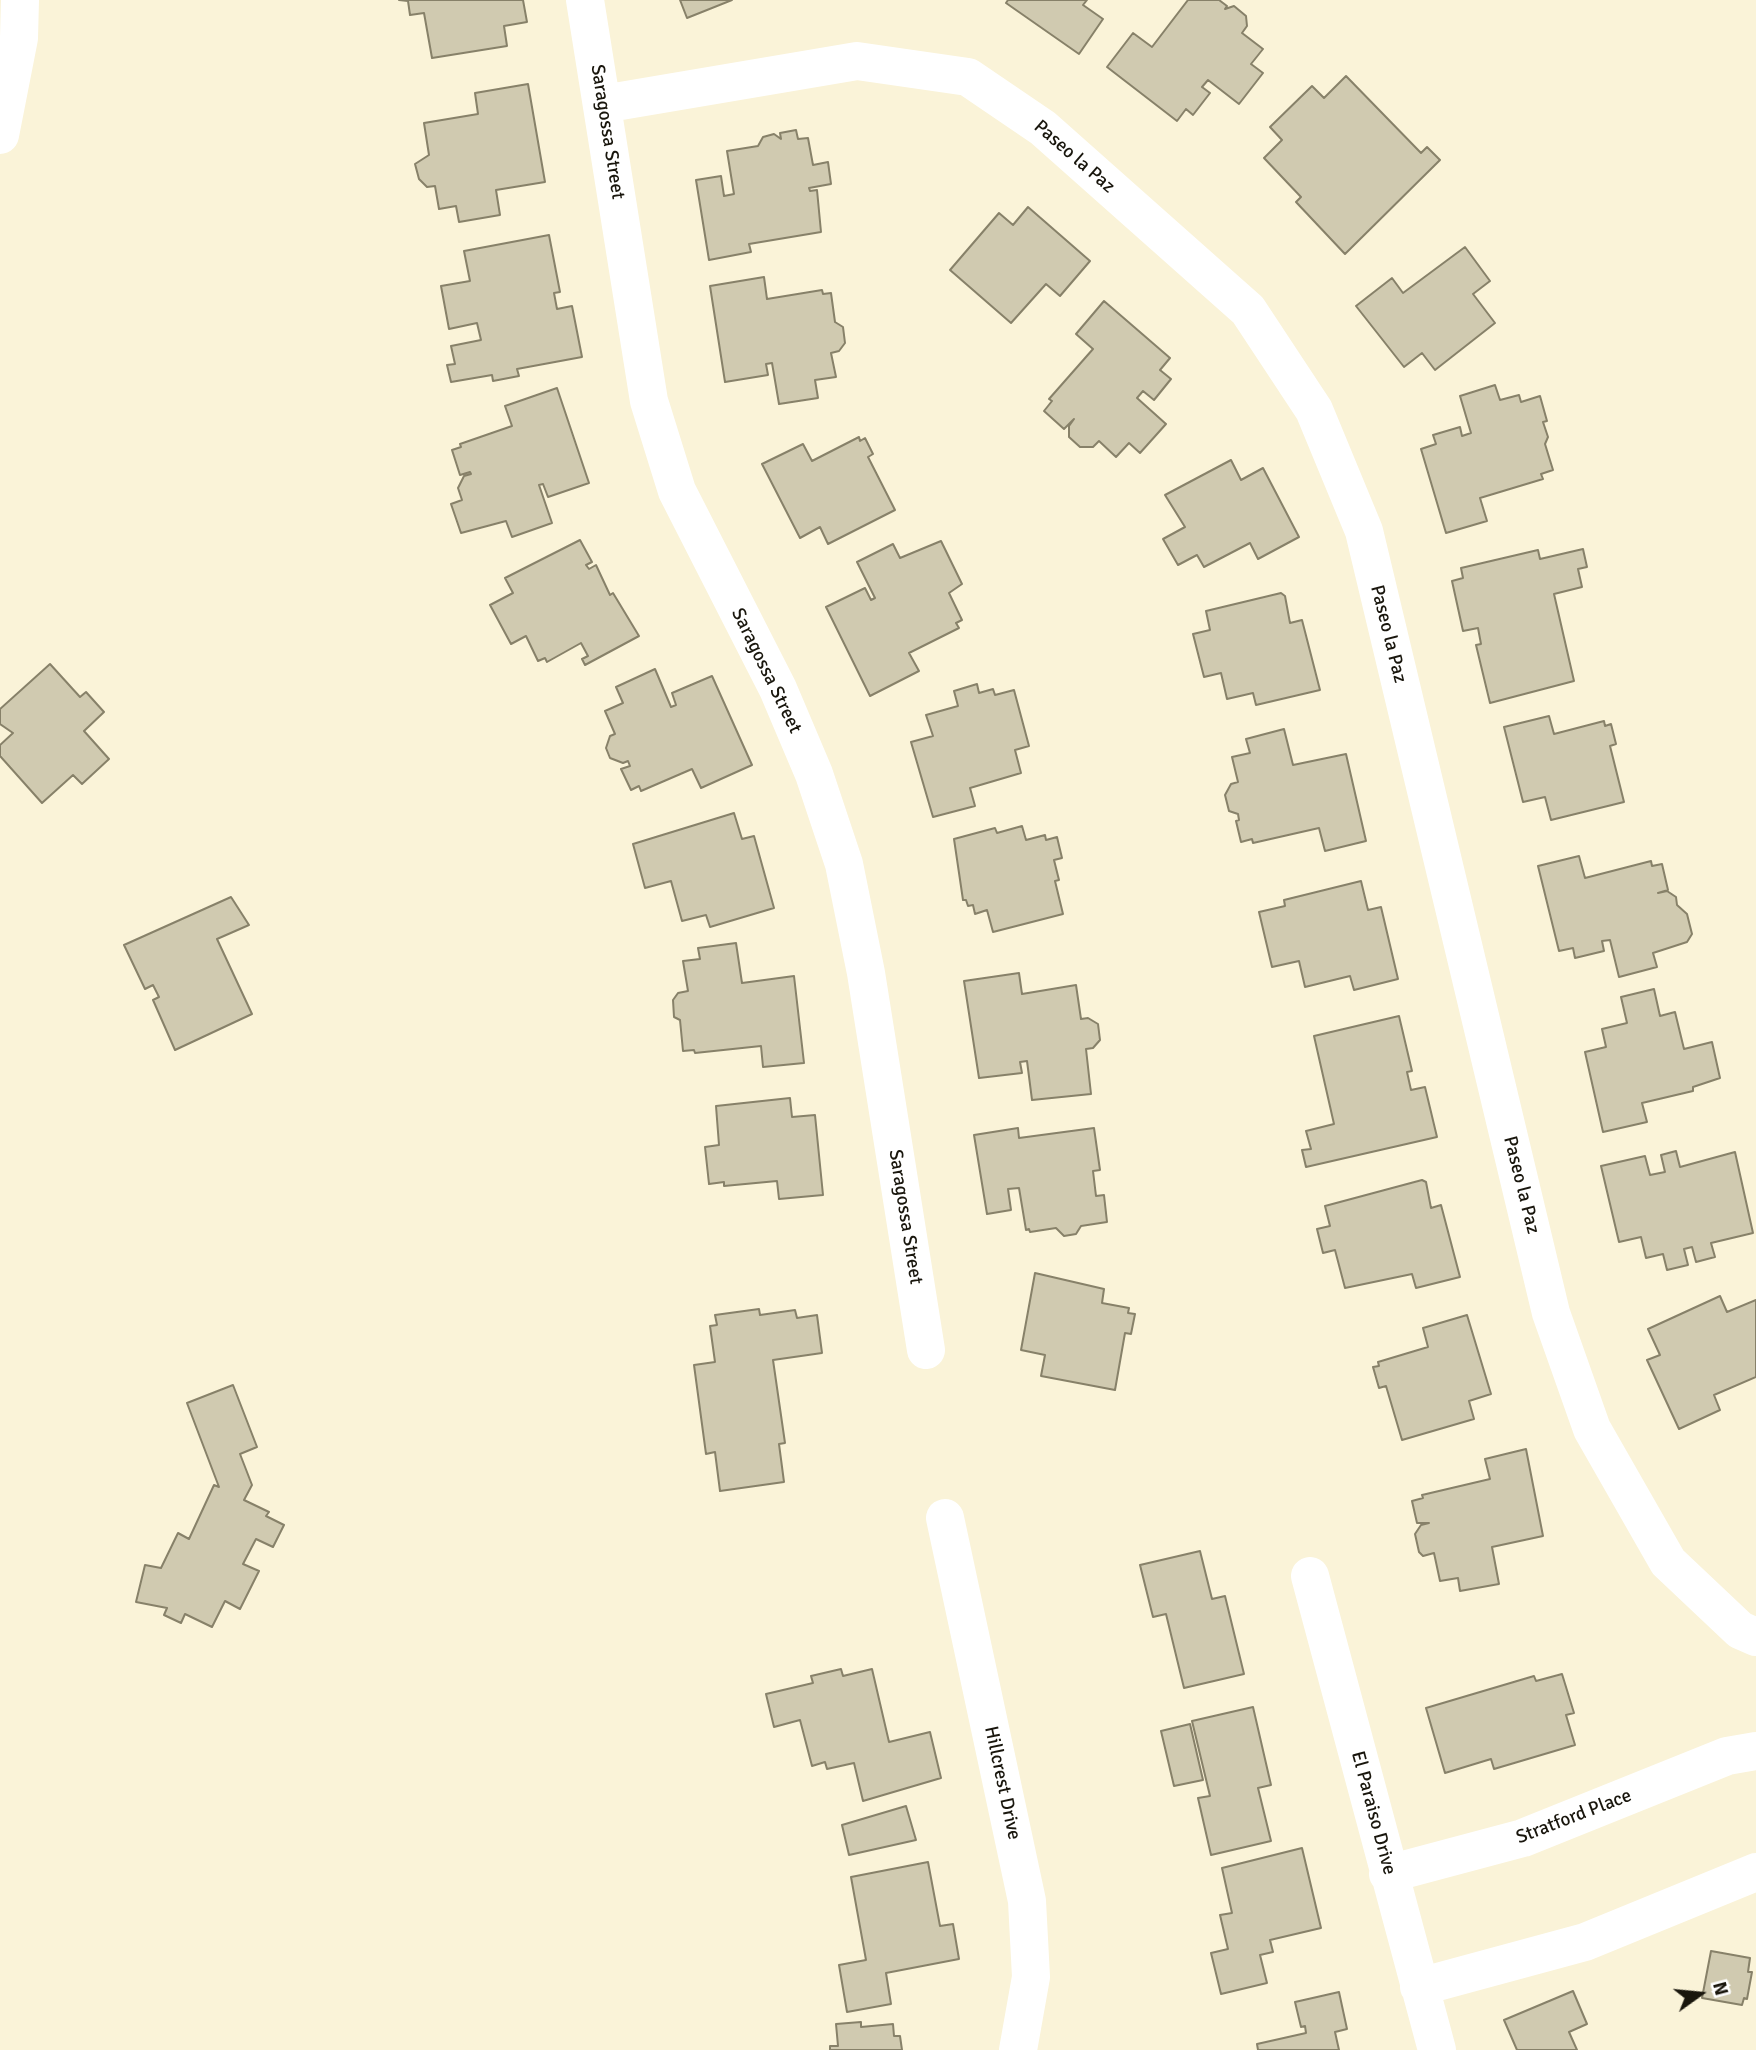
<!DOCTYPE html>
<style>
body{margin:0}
#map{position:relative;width:1756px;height:2050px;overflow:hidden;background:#faf3d8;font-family:Signika,sans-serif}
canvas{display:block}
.north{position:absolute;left:1665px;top:1959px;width:70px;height:70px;-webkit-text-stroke:5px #fff;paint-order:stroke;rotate:75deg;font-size:19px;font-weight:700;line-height:28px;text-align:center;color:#19160d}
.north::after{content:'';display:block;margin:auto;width:24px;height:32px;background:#19160d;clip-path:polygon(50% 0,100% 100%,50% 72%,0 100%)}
</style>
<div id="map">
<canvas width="1756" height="2050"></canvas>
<div class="north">N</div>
</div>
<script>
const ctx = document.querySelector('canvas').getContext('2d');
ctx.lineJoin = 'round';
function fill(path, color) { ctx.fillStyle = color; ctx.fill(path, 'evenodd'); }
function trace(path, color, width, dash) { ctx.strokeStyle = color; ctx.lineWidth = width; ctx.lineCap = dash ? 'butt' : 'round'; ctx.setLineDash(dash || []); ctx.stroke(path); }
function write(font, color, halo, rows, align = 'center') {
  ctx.font = font + ' Signika,sans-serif'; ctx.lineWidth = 5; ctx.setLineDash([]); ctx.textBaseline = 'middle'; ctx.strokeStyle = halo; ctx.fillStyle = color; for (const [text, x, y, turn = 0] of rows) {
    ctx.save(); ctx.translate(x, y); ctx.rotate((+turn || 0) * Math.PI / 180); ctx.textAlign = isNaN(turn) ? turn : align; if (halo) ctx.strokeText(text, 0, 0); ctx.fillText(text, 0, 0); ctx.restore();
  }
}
const building = new Path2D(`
 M 399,0 L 523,0 L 527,22 L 504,26 L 507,46 L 432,58 L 424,13 L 410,15 L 408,1 Z
 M 680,0 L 732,0 L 687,18 Z
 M 1008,0 L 1087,0 L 1083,5 L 1103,19 L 1079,54 L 1006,3 Z
 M 1188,0 L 1219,0 L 1227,6 L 1225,9 L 1234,6 L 1246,16 L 1247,26 L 1242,33 L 1263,49 L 1251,64 L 1263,73 L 1239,104 L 1208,80 L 1202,87 L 1210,93 L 1193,115 L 1186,109 L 1177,121 L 1107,67 L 1133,33 L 1152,47 Z
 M 1346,76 L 1421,153 L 1427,147 L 1440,160 L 1345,254 L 1296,202 L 1301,197 L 1264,158 L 1282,140 L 1270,127 L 1312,86 L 1324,98 Z
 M 528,84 L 545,182 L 496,190 L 500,215 L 459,222 L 456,206 L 439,209 L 435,186 L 427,187 L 419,179 L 415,164 L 429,155 L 424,123 L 478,114 L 475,93 Z
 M 796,130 L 798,139 L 808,138 L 813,165 L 828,162 L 831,184 L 809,188 L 810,191 L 817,190 L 821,232 L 749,244 L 751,252 L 709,260 L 696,180 L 721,176 L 724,196 L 734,194 L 727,151 L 758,146 L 763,137 L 774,134 L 781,139 L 780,133 Z
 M 1028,207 L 1090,261 L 1060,296 L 1046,284 L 1011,323 L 950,270 L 999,213 L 1013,225 Z
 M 549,235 L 560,292 L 554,293 L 557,309 L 572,306 L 582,357 L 517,369 L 519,376 L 493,381 L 492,375 L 451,382 L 447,365 L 455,364 L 451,346 L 481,340 L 477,323 L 449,329 L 441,286 L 470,281 L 464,251 Z
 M 1465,247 L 1490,281 L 1473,294 L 1495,323 L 1435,370 L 1422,353 L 1404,367 L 1356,306 L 1392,278 L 1403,293 Z
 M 764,277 L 767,299 L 822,290 L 823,294 L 831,293 L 835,322 L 843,327 L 845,343 L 839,351 L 831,353 L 836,377 L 815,380 L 818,398 L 779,404 L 772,363 L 766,364 L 768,375 L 725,382 L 710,286 Z
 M 1104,301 L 1170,358 L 1160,370 L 1171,379 L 1154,400 L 1143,391 L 1137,398 L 1166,424 L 1140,453 L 1129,443 L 1116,457 L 1099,441 L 1093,447 L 1080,447 L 1069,437 L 1069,426 L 1074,419 L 1064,429 L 1044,411 L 1052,401 L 1049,399 L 1093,349 L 1076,334 Z
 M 1495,385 L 1500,400 L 1519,395 L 1521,402 L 1540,396 L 1547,421 L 1543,422 L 1548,437 L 1545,444 L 1553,470 L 1541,474 L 1543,479 L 1480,498 L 1487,521 L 1446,533 L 1421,449 L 1436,444 L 1433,435 L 1460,427 L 1462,436 L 1471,433 L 1460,396 Z
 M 557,388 L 589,483 L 548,497 L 543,484 L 539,485 L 552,523 L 512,537 L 506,521 L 461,533 L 451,504 L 462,500 L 458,488 L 464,476 L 471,474 L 470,472 L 460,475 L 452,450 L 461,447 L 460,444 L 512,426 L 505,406 Z
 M 859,437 L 860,441 L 865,438 L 873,454 L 868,457 L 895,510 L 828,544 L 820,527 L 800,538 L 762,464 L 803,444 L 812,461 Z
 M 1231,460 L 1241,480 L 1263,468 L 1299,537 L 1258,559 L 1250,543 L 1204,567 L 1197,555 L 1178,565 L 1163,539 L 1185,527 L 1165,495 Z
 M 580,540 L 592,562 L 586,565 L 589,569 L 596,565 L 610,595 L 613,593 L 639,636 L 585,665 L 582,659 L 588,656 L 581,643 L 547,662 L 545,658 L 538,661 L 526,636 L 511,644 L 490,605 L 513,593 L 505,578 Z
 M 941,541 L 962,584 L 949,593 L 962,620 L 956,623 L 959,628 L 909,653 L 919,671 L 870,696 L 826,607 L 865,588 L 871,600 L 875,598 L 857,562 L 893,544 L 900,558 Z
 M 1583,549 L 1587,567 L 1578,569 L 1582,587 L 1554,594 L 1574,681 L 1490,703 L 1476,645 L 1481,644 L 1478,628 L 1463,631 L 1452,581 L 1463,578 L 1461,568 L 1538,550 L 1540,559 Z
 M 1281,593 L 1285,596 L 1290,623 L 1302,620 L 1320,690 L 1256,705 L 1253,693 L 1227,699 L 1221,673 L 1204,677 L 1193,634 L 1210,630 L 1206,611 Z
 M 50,664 L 80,697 L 86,692 L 104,712 L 84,731 L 109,759 L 82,784 L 73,775 L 42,803 L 0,756 L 0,745 L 13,733 L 0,724 L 0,709 Z
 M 655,669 L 671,707 L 676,705 L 672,693 L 712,676 L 752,765 L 701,788 L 692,769 L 641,791 L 639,786 L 631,790 L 621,769 L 630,766 L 628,761 L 623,763 L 610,758 L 606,748 L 610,736 L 615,734 L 605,711 L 623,703 L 616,687 Z
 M 977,684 L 979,693 L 993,689 L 995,695 L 1014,690 L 1029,746 L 1015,750 L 1021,773 L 970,788 L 975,806 L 933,817 L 911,742 L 933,736 L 926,715 L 958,706 L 954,691 Z
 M 1549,716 L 1554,734 L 1604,721 L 1605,726 L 1611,724 L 1616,744 L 1610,746 L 1624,802 L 1551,820 L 1545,797 L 1523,802 L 1504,727 Z
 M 1284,729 L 1293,765 L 1346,754 L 1366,841 L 1325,851 L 1319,828 L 1253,843 L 1252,839 L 1241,842 L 1236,821 L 1239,820 L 1238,814 L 1229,811 L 1225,795 L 1231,784 L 1238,782 L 1232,757 L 1250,753 L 1246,739 Z
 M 734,813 L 742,839 L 754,836 L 774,908 L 710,927 L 706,915 L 682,921 L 671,881 L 645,888 L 633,844 Z
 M 1022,826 L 1026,840 L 1045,835 L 1046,840 L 1057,837 L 1062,858 L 1054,860 L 1059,880 L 1055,881 L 1063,914 L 993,932 L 987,910 L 975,914 L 973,905 L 968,906 L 966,900 L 963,900 L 954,839 L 995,828 L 997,833 Z
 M 1579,856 L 1585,878 L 1651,861 L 1652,866 L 1662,864 L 1668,890 L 1658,893 L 1667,891 L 1676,897 L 1677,905 L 1687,914 L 1692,934 L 1687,942 L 1653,953 L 1657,967 L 1619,977 L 1610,940 L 1602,941 L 1604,951 L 1575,958 L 1573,948 L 1559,951 L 1538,866 Z
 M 1361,881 L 1368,910 L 1381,907 L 1398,979 L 1354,990 L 1350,976 L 1305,987 L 1299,961 L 1272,967 L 1259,912 L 1285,906 L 1284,900 Z
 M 231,897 L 249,925 L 217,939 L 252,1014 L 175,1050 L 153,1000 L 159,997 L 153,985 L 145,989 L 124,945 Z
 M 736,943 L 742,983 L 794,976 L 804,1063 L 763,1067 L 761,1046 L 695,1053 L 694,1050 L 683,1051 L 680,1020 L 674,1017 L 673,1000 L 678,993 L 688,991 L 683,961 L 700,959 L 698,948 Z
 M 1019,973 L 1022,994 L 1076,985 L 1081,1019 L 1088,1018 L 1098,1024 L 1100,1040 L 1093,1048 L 1086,1049 L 1091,1094 L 1032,1100 L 1027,1061 L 1020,1062 L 1022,1073 L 979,1078 L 964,981 Z
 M 1654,989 L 1660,1016 L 1675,1012 L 1684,1049 L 1712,1042 L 1720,1078 L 1693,1087 L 1693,1091 L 1642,1103 L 1647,1122 L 1603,1132 L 1585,1052 L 1606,1047 L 1602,1029 L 1627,1023 L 1621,997 Z
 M 1399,1016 L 1412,1071 L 1407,1072 L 1411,1090 L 1425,1087 L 1437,1137 L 1306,1167 L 1302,1150 L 1311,1149 L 1306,1131 L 1334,1124 L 1314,1036 Z
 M 790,1098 L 792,1117 L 815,1115 L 823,1195 L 779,1199 L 777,1181 L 724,1186 L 724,1182 L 709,1184 L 705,1147 L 719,1145 L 716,1106 Z
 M 1018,1128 L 1019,1138 L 1094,1128 L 1100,1170 L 1093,1171 L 1096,1196 L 1104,1195 L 1107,1222 L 1081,1226 L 1076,1234 L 1064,1236 L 1056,1228 L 1030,1232 L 1029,1229 L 1026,1230 L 1019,1188 L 1008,1189 L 1011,1210 L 987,1214 L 974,1135 Z
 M 1676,1151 L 1680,1167 L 1735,1152 L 1753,1233 L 1711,1243 L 1715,1257 L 1696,1262 L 1692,1247 L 1684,1249 L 1688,1265 L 1667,1270 L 1663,1254 L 1646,1258 L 1641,1237 L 1619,1242 L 1601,1166 L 1645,1156 L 1650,1175 L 1665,1172 L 1661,1155 Z
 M 1422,1180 L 1426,1182 L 1431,1208 L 1441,1205 L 1460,1277 L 1416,1288 L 1412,1274 L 1345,1288 L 1335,1250 L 1323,1253 L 1317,1229 L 1330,1226 L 1325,1206 Z
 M 1035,1273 L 1104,1289 L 1102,1303 L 1129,1308 L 1128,1313 L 1135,1314 L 1131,1334 L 1125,1333 L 1115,1390 L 1041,1376 L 1045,1355 L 1021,1350 Z
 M 1720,1296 L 1727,1312 L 1756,1300 L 1756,1377 L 1714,1395 L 1720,1410 L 1679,1429 L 1647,1360 L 1660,1355 L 1648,1329 Z
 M 759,1309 L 760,1315 L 795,1310 L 797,1318 L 817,1315 L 822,1353 L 773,1360 L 785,1443 L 779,1444 L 784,1482 L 720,1491 L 715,1452 L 706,1454 L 694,1365 L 715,1362 L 710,1326 L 717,1325 L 715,1315 Z
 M 1467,1315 L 1491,1394 L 1469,1401 L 1474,1419 L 1402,1440 L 1386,1386 L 1379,1388 L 1373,1367 L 1379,1366 L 1378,1362 L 1428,1347 L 1423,1328 Z
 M 233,1385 L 257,1447 L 240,1454 L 252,1485 L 244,1500 L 269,1512 L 266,1516 L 284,1525 L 273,1547 L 256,1539 L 243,1564 L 259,1571 L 240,1609 L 225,1601 L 212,1627 L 185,1614 L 181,1623 L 164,1615 L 167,1608 L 136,1602 L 145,1565 L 161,1568 L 178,1533 L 189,1539 L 214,1485 L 219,1487 L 187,1403 Z
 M 1526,1449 L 1543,1536 L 1492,1547 L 1499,1584 L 1460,1591 L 1458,1578 L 1440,1581 L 1434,1553 L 1423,1556 L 1419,1552 L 1415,1534 L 1421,1525 L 1429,1523 L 1417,1523 L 1412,1501 L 1423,1498 L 1422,1495 L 1490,1479 L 1485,1459 Z
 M 1200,1551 L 1212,1599 L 1225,1596 L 1244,1674 L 1184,1688 L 1166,1614 L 1153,1617 L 1140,1565 Z
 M 841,1669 L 843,1676 L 872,1669 L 889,1742 L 930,1732 L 941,1778 L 863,1801 L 854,1763 L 827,1769 L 825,1762 L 812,1766 L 800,1720 L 774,1727 L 766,1694 L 813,1683 L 811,1676 Z
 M 1562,1674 L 1574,1713 L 1566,1715 L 1575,1745 L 1494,1769 L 1491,1759 L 1445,1773 L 1426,1708 L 1534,1676 L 1536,1681 Z
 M 1253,1707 L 1271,1785 L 1258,1788 L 1271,1841 L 1211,1855 L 1198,1798 L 1210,1796 L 1192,1721 Z
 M 1190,1724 L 1203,1780 L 1174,1786 L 1161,1731 Z
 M 906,1806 L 916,1840 L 849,1855 L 842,1825 Z
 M 1302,1848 L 1321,1928 L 1270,1940 L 1273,1952 L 1260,1955 L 1267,1983 L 1221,1994 L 1211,1953 L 1228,1949 L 1220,1915 L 1232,1913 L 1222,1868 Z
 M 928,1862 L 940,1926 L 953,1924 L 959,1959 L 886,1973 L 891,2004 L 847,2012 L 839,1965 L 866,1960 L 851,1877 Z
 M 1711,1951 L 1750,1958 L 1748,1972 L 1752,1972 L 1747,1999 L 1744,1998 L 1742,2005 L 1702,1998 Z
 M 1573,1991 L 1587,2024 L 1569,2032 L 1577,2050 L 1517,2050 L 1504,2020 Z
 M 1339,1992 L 1347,2029 L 1335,2032 L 1339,2050 L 1258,2050 L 1257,2044 L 1306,2033 L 1305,2026 L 1301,2027 L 1295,2002 Z
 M 861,2022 L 861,2027 L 893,2024 L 894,2036 L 900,2036 L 902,2050 L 830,2050 L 830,2046 L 838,2046 L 836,2024 Z`);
fill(building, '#d0cab0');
trace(building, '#878169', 2);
trace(new Path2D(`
 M 585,0 L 649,401 L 677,491 L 778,689 L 814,774 L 844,864 L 866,973 L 926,1350
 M 603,104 L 857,61 L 968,77 L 1043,128 L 1248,310 L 1314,410 L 1364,531 L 1551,1313 L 1592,1429 L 1668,1562 L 1740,1630 L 1756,1637
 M 0,135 L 19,38 L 20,0
 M 945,1518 L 1027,1901 L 1031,1977 L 1018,2050
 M 1310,1576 L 1437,2050
 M 1388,1874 L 1523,1838 L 1727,1756 L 1756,1751
 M 1419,1987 L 1585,1942 L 1756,1872`), '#fff', 38);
write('19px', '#19160d', '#fff', [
 ["Saragossa Street",607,132,81],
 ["Paseo la Paz",1074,157,41],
 ["Paseo la Paz",1388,634,76],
 ["Saragossa Street",766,671,64],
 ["Paseo la Paz",1521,1185,76],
 ["Saragossa Street",905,1217,81],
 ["Hillcrest Drive",1002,1783,78],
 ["El Paraiso Drive",1373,1813,75],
 ["Stratford Place",1574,1817,-21]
]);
</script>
